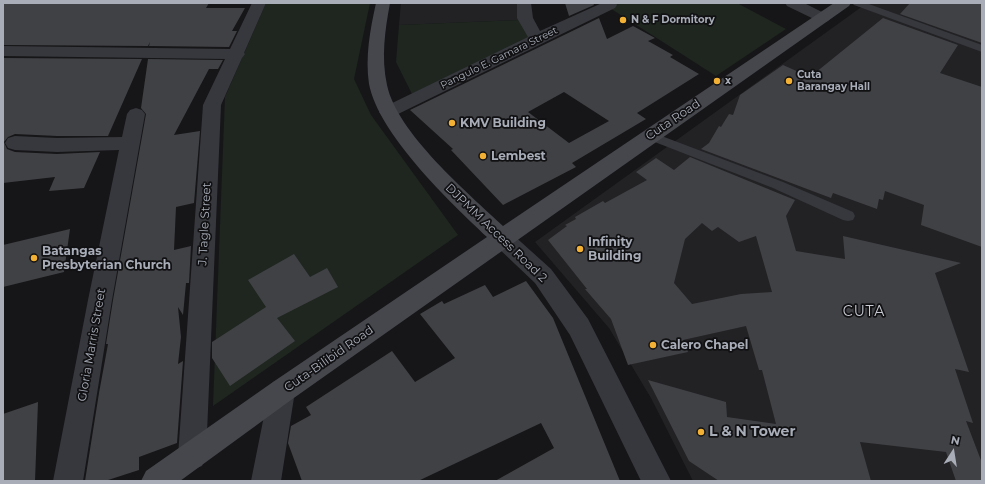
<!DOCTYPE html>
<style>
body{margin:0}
#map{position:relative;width:985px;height:484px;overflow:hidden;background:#161618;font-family:Montserrat,sans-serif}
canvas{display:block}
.frame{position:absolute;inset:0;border:4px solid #a8adb8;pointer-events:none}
.north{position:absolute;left:933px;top:432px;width:40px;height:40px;-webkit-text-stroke:3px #111113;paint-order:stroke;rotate:12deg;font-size:11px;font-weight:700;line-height:16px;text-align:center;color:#a8adb8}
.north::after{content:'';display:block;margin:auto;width:14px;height:18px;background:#a8adb8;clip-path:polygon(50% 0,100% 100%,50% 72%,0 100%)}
</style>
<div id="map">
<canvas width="985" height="484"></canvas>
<div class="frame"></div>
<div class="north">N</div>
</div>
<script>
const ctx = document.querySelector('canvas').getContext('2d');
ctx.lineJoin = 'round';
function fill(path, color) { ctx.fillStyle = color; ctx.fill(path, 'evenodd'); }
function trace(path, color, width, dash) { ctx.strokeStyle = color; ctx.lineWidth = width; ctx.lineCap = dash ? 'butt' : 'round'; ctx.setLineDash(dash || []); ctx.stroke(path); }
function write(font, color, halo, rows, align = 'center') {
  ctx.font = font + ' Montserrat,sans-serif'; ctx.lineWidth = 3.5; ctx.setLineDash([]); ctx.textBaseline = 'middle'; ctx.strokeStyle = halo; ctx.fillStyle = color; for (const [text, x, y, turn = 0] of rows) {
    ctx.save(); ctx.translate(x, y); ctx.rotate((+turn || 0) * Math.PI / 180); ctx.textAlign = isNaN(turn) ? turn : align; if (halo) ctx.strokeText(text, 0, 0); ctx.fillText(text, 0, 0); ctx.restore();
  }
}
fill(new Path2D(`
 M 401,3 L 517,3 L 519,20 L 399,25 Z
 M 867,3 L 909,3 L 982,29 L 982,481 L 693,481 L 651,398 L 609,328 L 535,242 Z`), '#222225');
fill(new Path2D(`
 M 266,3 L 370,3 L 354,79 L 371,115 L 458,235 L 213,406 L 225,97 Z
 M 602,3 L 737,3 L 786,29 L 716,76 Z
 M 519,20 L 531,39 L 413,96 L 396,62 L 399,25 Z`), '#1e261f');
fill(new Path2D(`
 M 3,3 L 209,3 L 206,8 L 245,8 L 232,31 L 237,31 L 229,47 L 149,46 L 150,42 L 148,46 L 3,45 Z
 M 565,3 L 593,3 L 594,5 L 569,16 Z
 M 910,3 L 982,3 L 982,43 L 900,14 Z
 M 599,18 L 607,39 L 633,26 L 655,38 L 648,41 L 673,55 L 670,57 L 699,74 L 637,113 L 646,119 L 572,163 L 576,167 L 503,205 L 451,150 L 453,149 L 410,110 ZM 564,92 L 609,121 L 569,143 L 528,112 Z
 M 883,18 L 958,45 L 940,73 L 982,87 L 982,247 L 921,225 L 924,205 L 885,191 L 883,200 L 879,199 L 877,209 L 833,193 L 831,198 L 701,149 L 709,143 L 719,126 L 721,127 L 729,114 L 733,115 L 740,95 L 783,65 L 810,77 Z
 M 3,58 L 142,59 L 108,136 L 57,136 L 15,134 L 8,137 L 4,142 L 7,149 L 15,152 L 57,154 L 100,152 L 84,188 L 49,191 L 55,177 L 3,183 Z
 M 148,59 L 223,60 L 218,69 L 209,69 L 174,135 L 200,131 L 194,203 L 176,207 L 174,250 L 191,246 L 189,283 L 186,283 L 183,315 L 178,307 L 181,337 L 178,364 L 183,361 L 177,443 L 139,457 L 139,470 L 105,481 L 85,481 L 99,393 L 108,344 L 106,344 L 113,300 L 146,114 L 141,108 Z
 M 690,157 L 795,200 L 786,216 L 796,251 L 845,259 L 843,236 L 961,263 L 935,273 L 969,372 L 955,369 L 973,423 L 966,421 L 982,463 L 982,481 L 956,481 L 946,452 L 860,442 L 871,481 L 719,481 L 689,461 L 648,380 L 726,402 L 727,417 L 776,424 L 762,370 L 759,370 L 746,326 L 683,340 L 688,352 L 628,365 L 611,319 L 585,289 L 587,289 L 548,240 L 567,226 L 565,225 L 576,219 L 575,217 L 603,201 L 605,203 L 647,180 L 636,172 L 656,158 L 674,170 ZM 702,223 L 712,231 L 718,227 L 739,242 L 756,236 L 772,292 L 741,294 L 692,304 L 674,283 L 685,239 Z
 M 70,229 L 64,272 L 3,287 L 3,245 Z
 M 294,254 L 310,277 L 327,268 L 338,287 L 277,318 L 295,341 L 230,386 L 212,358 L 212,342 L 266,307 L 248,280 Z
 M 526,281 L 553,318 L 620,481 L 495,481 L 554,448 L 541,423 L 418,481 L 302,481 L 288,443 L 291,426 L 311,415 L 306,407 L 392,351 L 415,382 L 455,358 L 420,314 L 442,301 L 444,304 L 485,285 L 493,297 Z
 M 38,402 L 35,481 L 3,481 L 3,414 Z`), '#404145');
fill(new Path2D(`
 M 852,3 L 866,3 L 982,45 L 982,52 L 854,5 Z
 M 651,132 L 783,182 L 853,212 L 855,216 L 853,220 L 848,221 L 843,220 L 773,188 L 647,139 L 645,136 L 647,133 Z`), '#37383d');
fill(new Path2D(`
 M 252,3 L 266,3 L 244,53 L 245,54 L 242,58 L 221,105 L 206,456 L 202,466 L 192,470 L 182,466 L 178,456 L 203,105 L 225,59 L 3,56 L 3,46 L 230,49 Z
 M 517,3 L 531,3 L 533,18 L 540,31 L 602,3 L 616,3 L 617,5 L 615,8 L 394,116 L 388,118 L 382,116 L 379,112 L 382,108 L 528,37 L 517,18 Z
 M 785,3 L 804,3 L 828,15 L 831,18 L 828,21 L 823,23 L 818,21 L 787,6 Z
 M 136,108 L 142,110 L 145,114 L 112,300 L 83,481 L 53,481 L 88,300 L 119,150 L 57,152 L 15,150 L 8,148 L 5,143 L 8,138 L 15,136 L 57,138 L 122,137 L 127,114 L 130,110 Z
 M 503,230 L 511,233 L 551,269 L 588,319 L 671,481 L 641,481 L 570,335 L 535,283 L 495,245 L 492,239 L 495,233 Z
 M 282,378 L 291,382 L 295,391 L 281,481 L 251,481 L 269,391 L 273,382 Z`), '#37383d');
fill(new Path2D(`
 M 376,3 L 390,3 C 385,30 381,57 387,85 C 397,133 468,193 503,226 L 834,3 L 851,3 L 849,6 L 291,400 L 180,481 L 141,481 L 146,471 L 273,382 L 487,237 C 450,202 379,135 369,84 C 365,57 370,30 376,3 Z`), '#45474d');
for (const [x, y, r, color] of [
 [623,20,4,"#f2b134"],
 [717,81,4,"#f2b134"],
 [789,81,4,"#f2b134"],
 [452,123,4,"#f2b134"],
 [483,156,4,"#f2b134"],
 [580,249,4,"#f2b134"],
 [34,258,4,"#f2b134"],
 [653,345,4,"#f2b134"],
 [701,432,4,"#f2b134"]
]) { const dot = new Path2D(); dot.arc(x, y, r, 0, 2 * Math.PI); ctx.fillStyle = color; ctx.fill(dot); trace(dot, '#111113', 1.5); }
write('bold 10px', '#a8adb8', '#111113', [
 ["N & F Dormitory",631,20],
 ["Cuta",797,75],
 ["Barangay Hall",797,87],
 ["x",725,81]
], 'left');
write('10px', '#a8adb8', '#111113', [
 ["Pangulo E. Gamara Street",499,58,-26]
]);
write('12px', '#a8adb8', '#111113', [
 ["Cuta Road",673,120,-34],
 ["J. Tagle Street",205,224,-87],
 ["DJPMM Access Road 2",496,233,44],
 ["Gloria Marris Street",92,345,-80],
 ["Cuta-Bilibid Road",329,359,-35]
]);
write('bold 12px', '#a8adb8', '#111113', [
 ["KMV Building",460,123],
 ["Lembest",491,156],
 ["Infinity",588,242],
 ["Building",588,256],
 ["Batangas",42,251],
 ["Presbyterian Church",42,265],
 ["Calero Chapel",661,345]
], 'left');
ctx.letterSpacing = '1px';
write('14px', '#c9ccd4', '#111113', [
 ["CUTA",864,312]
]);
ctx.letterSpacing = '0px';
write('bold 14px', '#a8adb8', '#111113', [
 ["L & N Tower",709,432]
], 'left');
</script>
